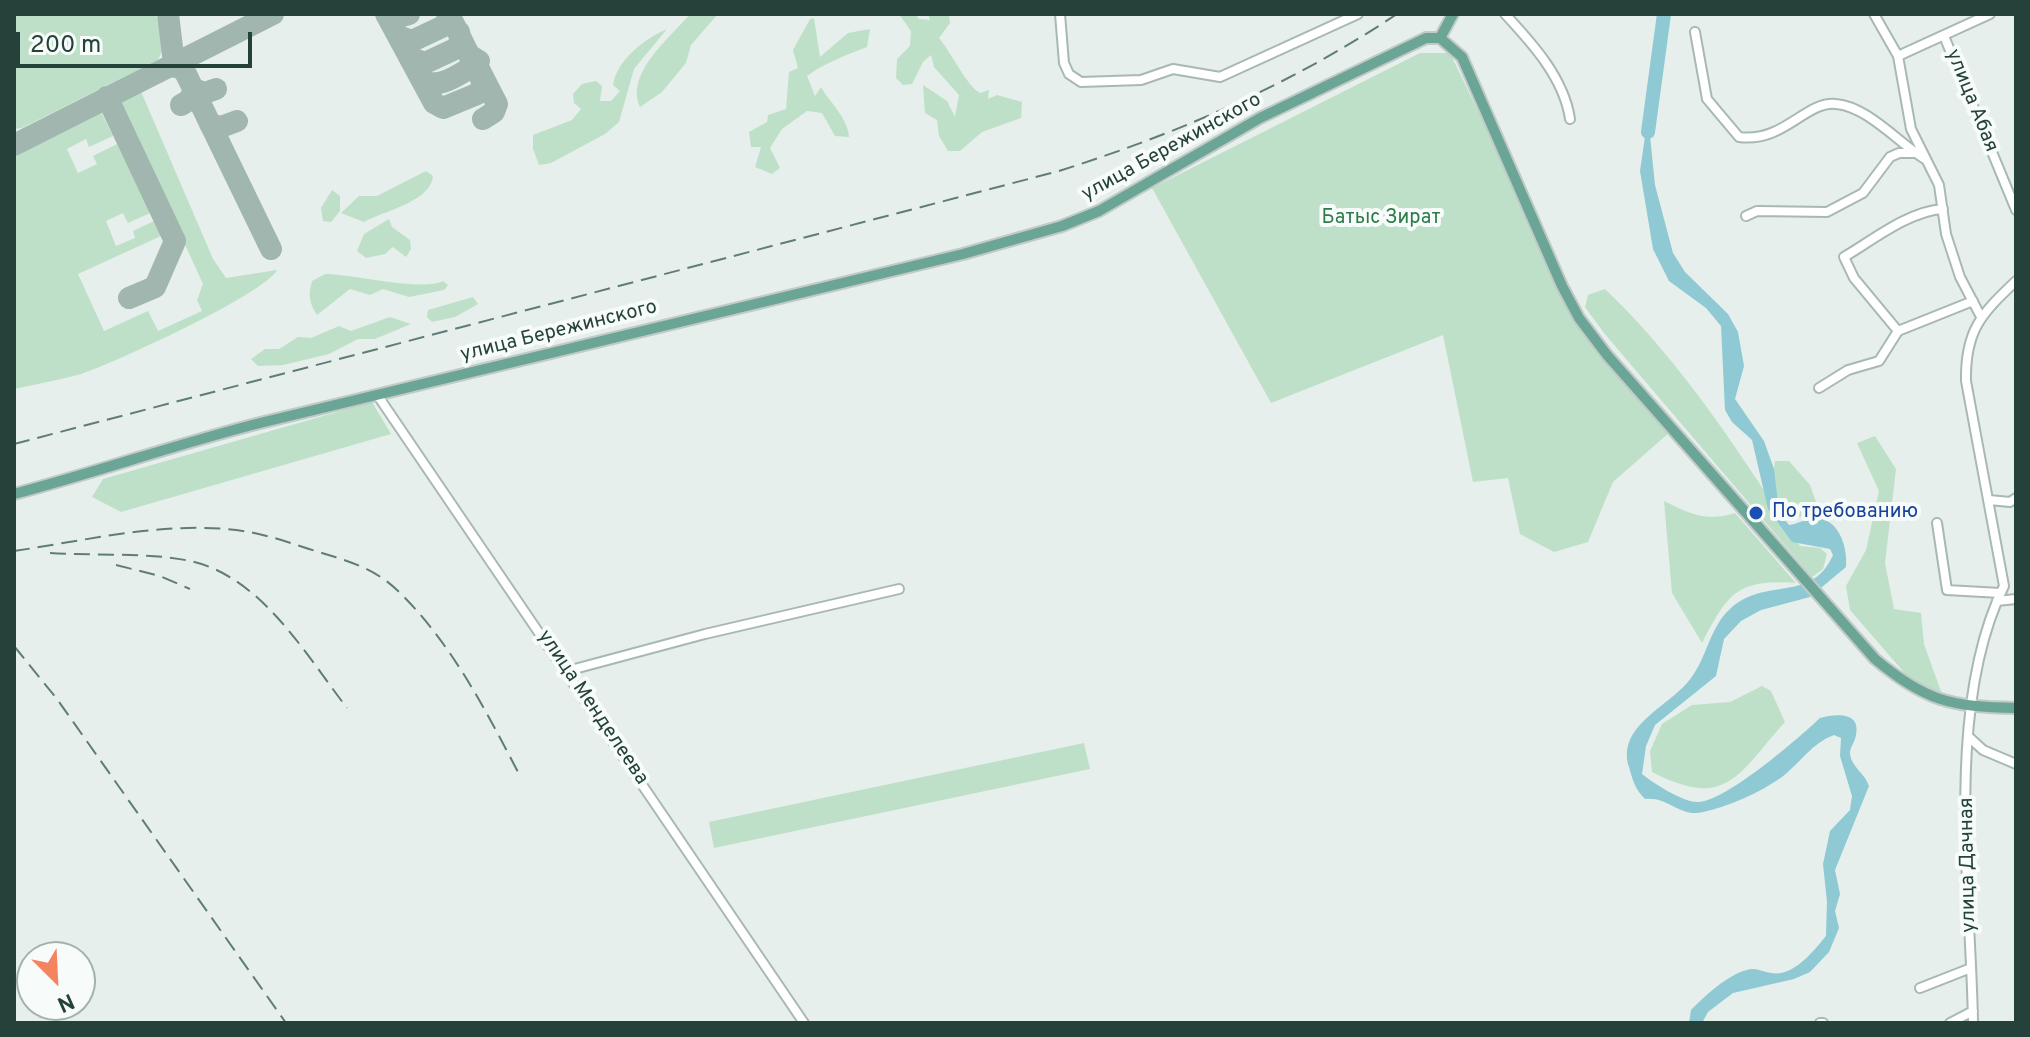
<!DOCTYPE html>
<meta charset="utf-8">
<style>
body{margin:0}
#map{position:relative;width:2030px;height:1037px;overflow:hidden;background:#e6efeb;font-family:Overpass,sans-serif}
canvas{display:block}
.frame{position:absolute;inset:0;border:16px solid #24423a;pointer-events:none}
.north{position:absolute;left:16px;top:941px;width:80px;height:80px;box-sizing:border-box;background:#f7fbf9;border:2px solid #a3b1ad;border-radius:50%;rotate:156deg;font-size:22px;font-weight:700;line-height:32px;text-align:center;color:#24423a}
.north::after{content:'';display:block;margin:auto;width:28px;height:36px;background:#f4845f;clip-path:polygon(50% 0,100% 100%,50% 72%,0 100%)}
.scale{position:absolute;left:16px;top:32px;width:236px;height:36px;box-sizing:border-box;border:4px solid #24423a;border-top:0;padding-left:10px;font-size:24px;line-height:28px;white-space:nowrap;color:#24423a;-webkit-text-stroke:6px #f7fbf9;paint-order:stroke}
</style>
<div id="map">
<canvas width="2030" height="1037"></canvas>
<div class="frame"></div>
<div class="north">N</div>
<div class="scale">200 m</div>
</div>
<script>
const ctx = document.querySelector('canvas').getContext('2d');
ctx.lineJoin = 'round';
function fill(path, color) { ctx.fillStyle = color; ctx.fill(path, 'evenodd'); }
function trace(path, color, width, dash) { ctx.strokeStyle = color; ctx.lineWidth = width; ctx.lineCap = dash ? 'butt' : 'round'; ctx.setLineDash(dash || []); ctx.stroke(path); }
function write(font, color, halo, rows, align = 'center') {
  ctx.font = font + ' Overpass,sans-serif'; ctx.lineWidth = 8; ctx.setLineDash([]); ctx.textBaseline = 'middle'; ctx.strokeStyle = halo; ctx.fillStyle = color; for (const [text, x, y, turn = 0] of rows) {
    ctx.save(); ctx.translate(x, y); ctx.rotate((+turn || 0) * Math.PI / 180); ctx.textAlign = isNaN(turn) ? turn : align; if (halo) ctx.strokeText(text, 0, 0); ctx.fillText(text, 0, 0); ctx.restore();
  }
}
fill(new Path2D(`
 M 14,14 L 155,14 C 164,30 167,43 158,60 L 22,128 L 14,129 Z
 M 690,14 L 718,14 L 691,45 L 686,63 L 662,92 L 640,107 C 625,73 670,38 690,14 Z
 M 899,14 L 915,14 L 919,19 L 930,20 L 928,14 L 949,14 L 950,23 L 939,38 C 951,52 966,85 980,93 L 989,90 L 988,99 L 997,95 L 1022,102 L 1021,118 L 982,132 L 960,151 L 948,151 L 939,136 L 937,120 L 925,113 L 923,85 L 947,101 L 955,117 L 959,95 L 934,67 L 931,55 L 923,62 L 912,84 L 903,85 L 896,78 L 897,59 L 910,46 L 911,31 Z
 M 814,18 L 820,57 L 848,33 L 870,29 L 867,47 C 846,55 825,63 807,76 L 815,96 L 821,87 C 830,103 848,118 849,137 L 835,136 L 822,113 L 807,111 L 782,129 L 770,148 L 780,168 L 772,174 L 755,167 L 761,147 L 751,147 L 749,132 L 767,122 L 768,115 L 786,109 L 789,72 L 798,68 L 793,50 L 810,19 Z
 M 667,29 L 634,69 L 619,122 L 605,134 L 551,163 L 539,165 L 533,149 L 533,135 L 572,120 L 581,109 L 574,103 L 573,94 L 582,84 L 596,81 L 602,86 L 600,101 L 611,101 L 620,91 L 613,85 C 617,60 644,39 667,29 Z
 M 1420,53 L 1450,53 L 1586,335 L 1670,432 L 1613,482 L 1588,542 L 1554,552 L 1520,534 L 1508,478 L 1473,482 L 1443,335 L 1271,403 L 1152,188 Z
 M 140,89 L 213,259 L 226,278 L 277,270 C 263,295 114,363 81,374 C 59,380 36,384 14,389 L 14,157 L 101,112 L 113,136 L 89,147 L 86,139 L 67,149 L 78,173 L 97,164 L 93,156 L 117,144 L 150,213 L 128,223 L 123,213 L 106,221 L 116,246 L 135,238 L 133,231 L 154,221 L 161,236 L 78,274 L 104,331 L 148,311 L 158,331 L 202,311 L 197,300 L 203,284 L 119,100 Z
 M 426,171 L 433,176 C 431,202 383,211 364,222 L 341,213 L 359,196 L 377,196 Z
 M 332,190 L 340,196 L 340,211 L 331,222 L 323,221 L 321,208 Z
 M 389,219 L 392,227 L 410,240 L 411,249 L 406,257 L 393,247 L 385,254 L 366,258 L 357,251 L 364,234 Z
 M 325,274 C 355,274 420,292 443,281 L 448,285 L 444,290 L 409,297 L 383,289 L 370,295 L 350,289 L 317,315 C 309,303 308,295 312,281 Z
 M 1605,289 C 1682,362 1743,457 1800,546 L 1820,548 L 1827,554 L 1823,569 L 1812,577 L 1604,333 L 1585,307 L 1588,295 Z
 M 473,297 L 478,304 L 455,317 L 432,322 L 427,317 L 428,310 Z
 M 390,317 L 411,324 L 375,339 L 358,339 L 329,354 L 283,365 L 258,366 L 251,359 L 265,349 L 279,349 L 298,337 L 311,338 L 339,326 L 351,331 Z
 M 372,402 L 391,434 L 121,512 L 92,497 L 103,479 Z
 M 1875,436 L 1896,469 L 1885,563 L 1894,609 L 1921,613 L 1924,644 L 1942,694 L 1908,677 L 1850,610 L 1846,586 L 1866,550 L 1879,491 L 1857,443 Z
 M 1775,461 L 1789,461 L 1810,485 L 1819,510 L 1805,517 L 1787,516 C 1772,500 1772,483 1775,461 Z
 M 1664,501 C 1690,514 1706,522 1735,513 L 1796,583 C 1737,579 1728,593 1702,643 L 1672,593 Z
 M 1762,686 L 1771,691 L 1785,722 C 1738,774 1727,811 1652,772 L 1650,751 L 1662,724 L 1692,705 L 1730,702 Z
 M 1084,743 L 1090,769 L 714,848 L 709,822 Z`), '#bfe0c8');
fill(new Path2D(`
 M 1648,116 L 1655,185 L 1673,253 L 1685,272 L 1728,314 L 1738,332 L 1744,366 L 1735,399 L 1764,441 L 1774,469 L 1779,512 L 1789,525 C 1797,524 1806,519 1814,518 C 1839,517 1848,548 1846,567 L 1810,597 L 1761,610 L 1741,621 L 1724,639 L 1716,676 L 1655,725 L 1646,746 L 1642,774 C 1653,783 1683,802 1697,802 C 1724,803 1799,738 1820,718 C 1835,714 1861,711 1856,735 C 1855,742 1850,747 1850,753 C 1851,767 1865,773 1869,786 L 1835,870 L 1840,894 L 1835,911 L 1839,928 L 1829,952 L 1810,972 L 1794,979 L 1733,993 L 1708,1012 L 1702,1023 L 1689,1023 L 1691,1010 C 1705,996 1727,975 1747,970 C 1756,967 1762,972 1771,973 C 1793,977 1813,952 1826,936 L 1827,902 L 1823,864 L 1830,831 L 1850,810 L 1852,796 L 1840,756 L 1841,738 L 1834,735 C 1812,743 1800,763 1782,777 C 1759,793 1730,806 1703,812 C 1680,818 1668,796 1645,799 C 1635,789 1633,781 1629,767 C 1616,725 1671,706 1691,678 C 1707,657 1710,627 1730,609 C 1765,576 1812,604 1833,555 L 1830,549 L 1792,542 L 1768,509 L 1752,440 L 1732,422 L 1725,410 L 1721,326 L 1706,308 L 1669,281 L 1653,249 L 1640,171 Z`), '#8ec9d4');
trace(new Path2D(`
 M 1648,132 L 1664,14`), '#8ec9d4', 14);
trace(new Path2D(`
 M 168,14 L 174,64
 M 386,14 L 434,103 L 443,108 L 477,94 L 484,85 L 449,14
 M 387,14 L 396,18 L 409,14
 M 398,36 L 412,41 L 446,25 L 448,14
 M 409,57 L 425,63 L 455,49 L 461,42 L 459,32
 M 170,66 L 181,68 L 186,74 L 271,249
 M 480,71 L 497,104 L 494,112 L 483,119
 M 420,77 C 434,92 455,77 470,68 L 471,56 L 479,61
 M 107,97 L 175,241 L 155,287 L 129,298
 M 181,105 L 191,99 L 193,89 L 205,93 L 216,89
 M 210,124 L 221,127 L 237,121
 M 14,145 L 273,14`), '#a2b6b0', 22);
const minor = new Path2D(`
 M 1060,14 L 1064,63 L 1069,74 L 1081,82 L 1141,80 L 1173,69 L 1220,77 L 1358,14
 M 1505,14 C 1532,43 1564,78 1570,119
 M 1874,14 L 1898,56 L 1911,129 L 1939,185 L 1946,234 L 1960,277 L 1980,315
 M 1695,32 L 1707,99 L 1739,137 C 1784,143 1805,101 1836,104 C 1867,106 1901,145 1925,159
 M 1944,36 L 2016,210
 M 1898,56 L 1990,14
 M 1746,216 L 1757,211 L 1827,212 L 1863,193 L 1890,157 L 1899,153 L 1914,153
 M 1898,331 L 1854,278 L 1844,257 C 1873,240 1909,211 1943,209
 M 1819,388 L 1848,370 L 1879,361 L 1898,331 L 1973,301
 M 378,396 L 804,1023
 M 1989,500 L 2010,502 L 2016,498
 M 1937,523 L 1947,590 L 2000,593
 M 1997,601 L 2016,599
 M 567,671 L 705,634 L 899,589
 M 1970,738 L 1983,750 L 2016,764
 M 1920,988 L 1971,968
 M 1820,1023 L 1823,1023
 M 1950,1023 L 1973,1011
 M 1973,1023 C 1971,891 1944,707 2004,586 L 1966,381 C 1965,331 1981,314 2016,281`);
const major = new Path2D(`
 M 1440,38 L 1453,14
 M 14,494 C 97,472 177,444 260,423 L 963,254 L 1062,226 L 1099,211 L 1260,118 L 1426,38 L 1440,38 L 1462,57 L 1562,286 L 1579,318 L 1607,355 L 1875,659 C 1925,701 1951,707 2016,708`);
trace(minor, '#a8b8b2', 12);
trace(major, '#c2cac8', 14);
trace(minor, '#fff', 8);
trace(major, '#6aa596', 10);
trace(new Path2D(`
 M 14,444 L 1059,171 C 1179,133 1292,84 1397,14
 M 14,551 C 83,541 156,523 226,529 C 255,531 282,540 309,549 C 341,559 372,566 397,590 C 450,641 484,707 518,772
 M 50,553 C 94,556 148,552 190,561 C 261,576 306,655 347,708
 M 116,565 L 160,576 L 190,589
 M 14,646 L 57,699 L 286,1023`), '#5f7d75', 2, [16, 8]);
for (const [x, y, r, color] of [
 [1756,513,8,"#1a4fb4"]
]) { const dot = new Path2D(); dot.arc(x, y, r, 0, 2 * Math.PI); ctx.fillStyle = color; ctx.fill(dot); trace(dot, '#f7fbf9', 3); }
write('20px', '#24423a', '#f7fbf9', [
 ["улица Абая",1971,101,68],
 ["улица Бережинского",1172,148,-29],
 ["улица Бережинского",559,332,-14],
 ["улица Менделеева",592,708,56],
 ["улица Дачная",1969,865,-91]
]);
write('20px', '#2d7a4b', '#f7fbf9', [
 ["Батыс Зират",1381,219]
]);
write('20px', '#164399', '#f7fbf9', [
 ["По требованию",1772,513]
], 'left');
</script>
